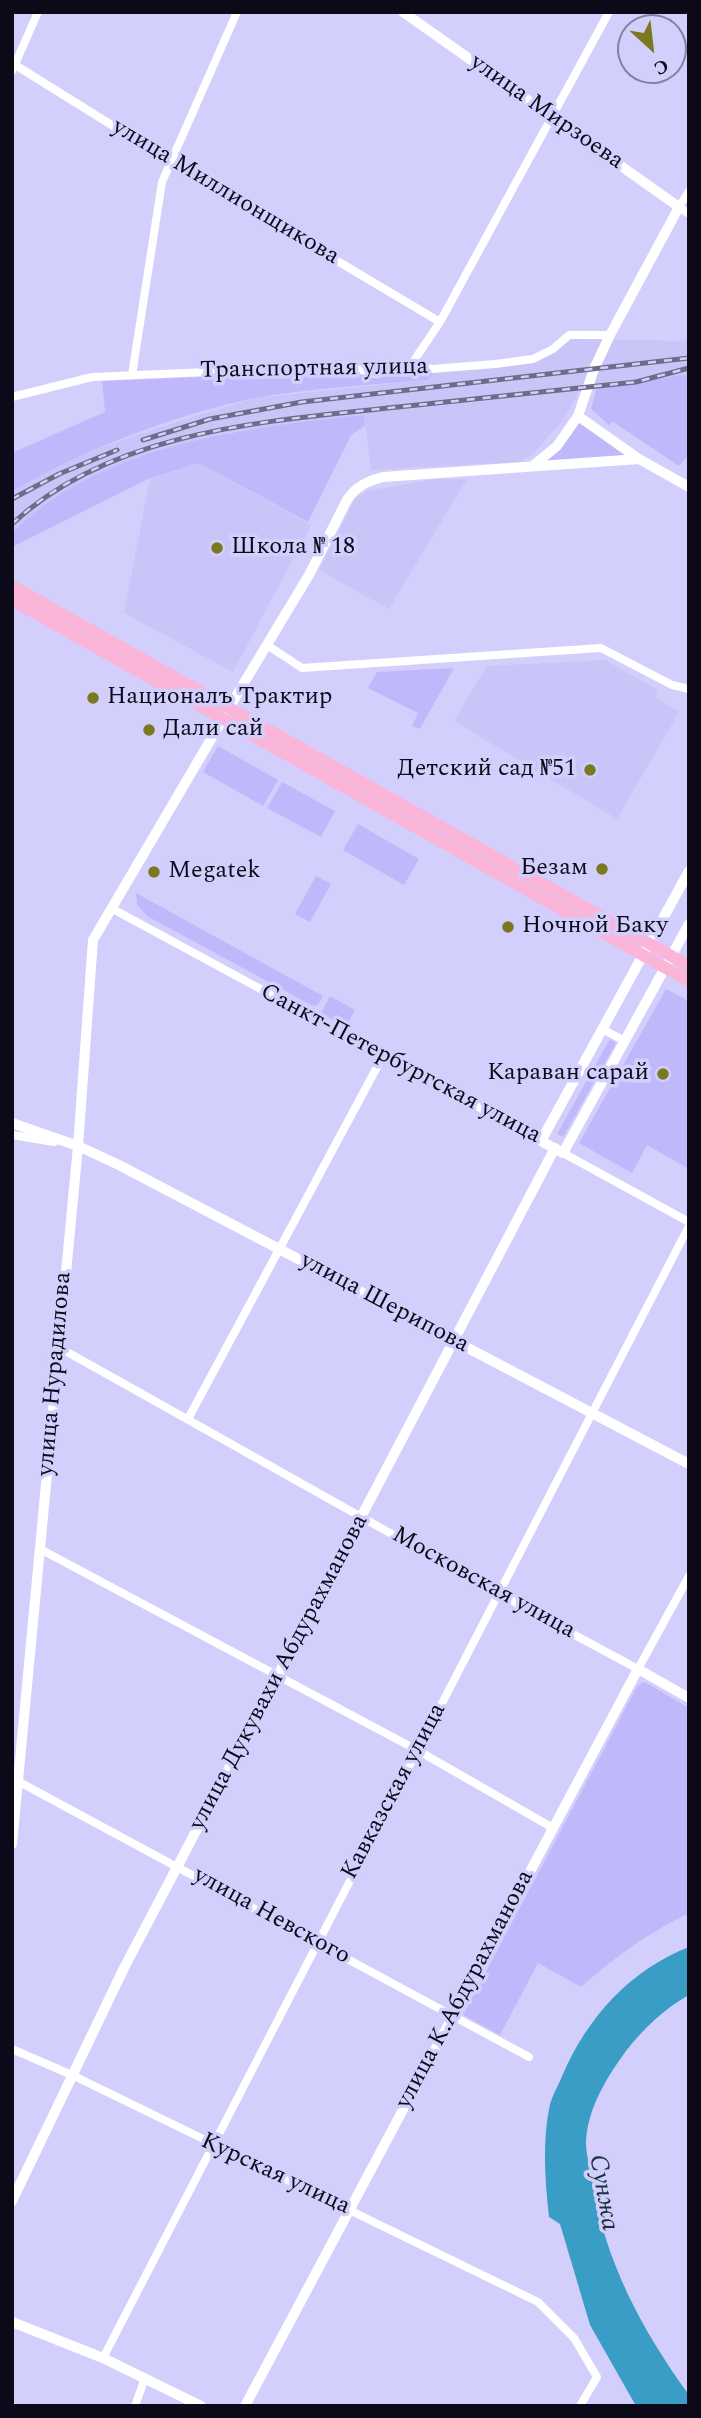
<!DOCTYPE html>
<meta charset="utf-8">
<style>
body{margin:0}
#map{position:relative;width:701px;height:2418px;overflow:hidden;background:#d3cffc;font-family:Spectral,serif}
canvas{display:block}
.frame{position:absolute;inset:0;border:14px solid #0c0a19;pointer-events:none}
.north{position:absolute;left:617px;top:14px;width:70px;height:70px;box-sizing:border-box;background:#d3cffc;border:2px solid #8380a1;border-radius:50%;rotate:153deg;font-size:19px;font-weight:700;line-height:28px;text-align:center;color:#0c0a19}
.north::after{content:'';display:block;margin:auto;width:24px;height:32px;background:#7a791f;clip-path:polygon(50% 0,100% 100%,50% 72%,0 100%)}
</style>
<div id="map">
<canvas width="701" height="2418"></canvas>
<div class="frame"></div>
<div class="north">С</div>
</div>
<script>
const ctx = document.querySelector('canvas').getContext('2d');
ctx.lineJoin = 'round';
function fill(path, color) { ctx.fillStyle = color; ctx.fill(path, 'evenodd'); }
function trace(path, color, width, dash) { ctx.strokeStyle = color; ctx.lineWidth = width; ctx.lineCap = dash ? 'butt' : 'round'; ctx.setLineDash(dash || []); ctx.stroke(path); }
function write(font, color, halo, rows, align = 'center') {
  ctx.font = font + ' Spectral,serif'; ctx.lineWidth = 7; ctx.setLineDash([]); ctx.textBaseline = 'middle'; ctx.strokeStyle = halo; ctx.fillStyle = color; for (const [text, x, y, turn = 0] of rows) {
    ctx.save(); ctx.translate(x, y); ctx.rotate((+turn || 0) * Math.PI / 180); ctx.textAlign = isNaN(turn) ? turn : align; if (halo) ctx.strokeText(text, 0, 0); ctx.fillText(text, 0, 0); ctx.restore();
  }
}
fill(new Path2D(`
 M 689,338 L 689,374 L 579,391 L 564,419 L 532,455 L 520,462 L 371,470 L 364,415 L 303,421 L 225,433 L 100,475 L 52,501 L 12,534 L 12,492 L 38,476 L 99,448 L 185,419 L 256,398 L 427,380 L 434,373 L 535,363 L 572,339 L 684,341 Z
 M 199,463 L 311,525 L 233,672 L 124,613 L 150,478 Z
 M 435,479 L 467,479 L 389,609 L 319,570 L 354,500 L 367,491 Z
 M 605,660 L 658,690 L 655,697 L 679,712 L 617,819 L 454,721 L 487,666 Z`), '#c9c5f9');
fill(new Path2D(`
 M 413,370 L 434,373 L 427,380 C 370,385 312,388 256,398 C 182,412 76,452 12,492 L 12,453 L 105,412 L 102,381 L 344,371 L 377,378 Z
 M 689,374 L 689,455 L 679,466 L 613,422 L 609,425 L 591,409 L 596,389 Z
 M 364,415 L 365,426 L 351,435 L 308,522 L 199,463 L 150,478 L 12,547 L 12,534 C 95,446 250,426 364,415 Z
 M 578,416 L 639,459 L 534,465 Z
 M 454,668 L 420,729 L 412,726 L 418,713 L 368,688 L 377,672 Z
 M 218,746 L 278,780 L 263,806 L 203,772 Z
 M 282,782 L 335,811 L 321,837 L 267,808 Z
 M 358,824 L 419,859 L 404,885 L 343,850 Z
 M 316,876 L 331,884 L 310,922 L 295,914 Z
 M 136,893 L 323,996 L 318,1005 L 313,1006 L 147,916 L 137,905 Z
 M 666,989 L 689,1001 L 689,1169 L 647,1145 L 632,1173 L 579,1143 Z
 M 330,996 L 355,1010 L 346,1027 L 321,1013 Z
 M 610,1039 L 616,1043 L 563,1137 L 557,1134 Z
 M 645,1682 L 689,1708 L 689,1913 C 648,1933 615,1957 581,1987 L 538,1963 L 500,2035 L 463,2015 L 638,1685 Z`), '#bfb9fc');
fill(new Path2D(`
 M 689,1947 L 689,1995 C 664,2009 643,2029 626,2051 C 607,2077 587,2109 586,2143 C 586,2154 590,2168 592,2179 C 604,2260 642,2330 689,2395 L 689,2406 L 636,2406 L 590,2325 L 560,2224 L 549,2217 C 545,2180 542,2141 550,2104 C 553,2094 559,2084 563,2074 C 588,2017 630,1970 689,1947 Z`), '#3a9dc5');
trace(new Path2D(`
 M 12,63 L 171,162 L 440,322
 M 12,71 L 38,12
 M 689,191 L 679,207 L 689,214
 M 411,365 L 440,322 L 609,12
 M 132,375 L 162,182 L 237,12
 M 12,397 L 92,377 L 345,366 L 376,374 L 404,365 L 432,369 L 495,364 L 533,359 L 553,349 L 569,335 L 610,335
 M 267,645 L 302,668 L 601,648 L 672,685 L 689,689
 M 111,908 L 541,1141
 M 602,1029 L 623,1040
 M 12,1135 L 54,1142
 M 563,1153 L 689,1222
 M 58,1347 C 251,1454 442,1565 638,1669 L 689,1576
 M 188,1419 L 383,1056
 M 40,1549 L 417,1750 L 553,1828
 M 12,1778 L 529,2057
 M 12,2049 L 74,2076 L 538,2302 L 574,2338 L 597,2377 L 580,2406
 M 103,2358 L 689,1226
 M 135,2406 L 145,2378`), '#fff', 8);
trace(new Path2D(`
 M 403,12 L 679,207 L 610,335 L 594,369 L 578,416 L 557,446 L 534,465
 M 578,416 L 639,459 L 689,487
 M 230,706 L 309,575 L 347,500 C 356,486 368,481 383,477 L 639,459
 M 689,871 L 541,1141 L 563,1153 L 689,924
 M 12,1844 L 78,1146 L 93,940 L 224,717
 M 12,2201 L 124,1968 L 555,1148
 M 12,2322 L 103,2358 L 201,2406
 M 245,2406 L 638,1669 L 689,1698`), '#fff', 10);
trace(new Path2D(`
 M 12,1123 L 78,1146 L 119,1165 L 689,1464`), '#fff', 10);
trace(new Path2D(`
 M 12,586 L 689,966
 M 12,600 L 689,981`), '#fab5d9', 12);
const rail = new Path2D(`
 M 143,440 L 210,419 L 302,402 L 689,358
 M 12,499 L 59,474 L 117,450
 M 12,524 C 113,430 268,421 398,407 C 477,399 556,390 636,382 L 689,368`);
trace(rail, '#6e6c89', 5);
trace(rail, '#d3cffc', 2.5, [8]);
for (const [x, y, r, color] of [
 [217,548,7,"#7a791f"],
 [93,698,7,"#7a791f"],
 [149,730,7,"#7a791f"],
 [590,770,7,"#7a791f"],
 [602,869,7,"#7a791f"],
 [154,872,7,"#7a791f"],
 [508,927,7,"#7a791f"],
 [663,1074,7,"#7a791f"]
]) { const dot = new Path2D(); dot.arc(x, y, r, 0, 2 * Math.PI); ctx.fillStyle = color; ctx.fill(dot); trace(dot, '#d3cffc', 2.5); }
write('24px', '#0c0a19', '#d3cffc', [
 ["улица Мирзоева",546,113,35],
 ["улица Миллионщикова",225,193,31],
 ["Транспортная улица",314,370,-1],
 ["Санкт-Петербургская улица",400,1065,28],
 ["улица Шерипова",384,1304,28],
 ["улица Нурадилова",56,1374,-85],
 ["Московская улица",483,1584,29],
 ["улица Дукувахи Абдурахманова",280,1673,-62],
 ["Кавказская улица",395,1792,-62],
 ["улица Невского",271,1917,29],
 ["улица К.Абдурахманова",466,1990,-62],
 ["Курская улица",275,2175,25]
]);
write('24px', '#0c0a19', '#d3cffc', [
 ["Школа № 18",231,548],
 ["Националъ Трактир",107,698],
 ["Дали сай",163,730],
 ["Детский сад №51",576,770,"right"],
 ["Безам",588,869,"right"],
 ["Megatek",168,872],
 ["Ночной Баку",522,927],
 ["Караван сарай",649,1074,"right"]
], 'left');
write('italic 26px', '#1a303a', '#d3cffc', [
 ["Сунжа",602,2193,80]
]);
</script>
